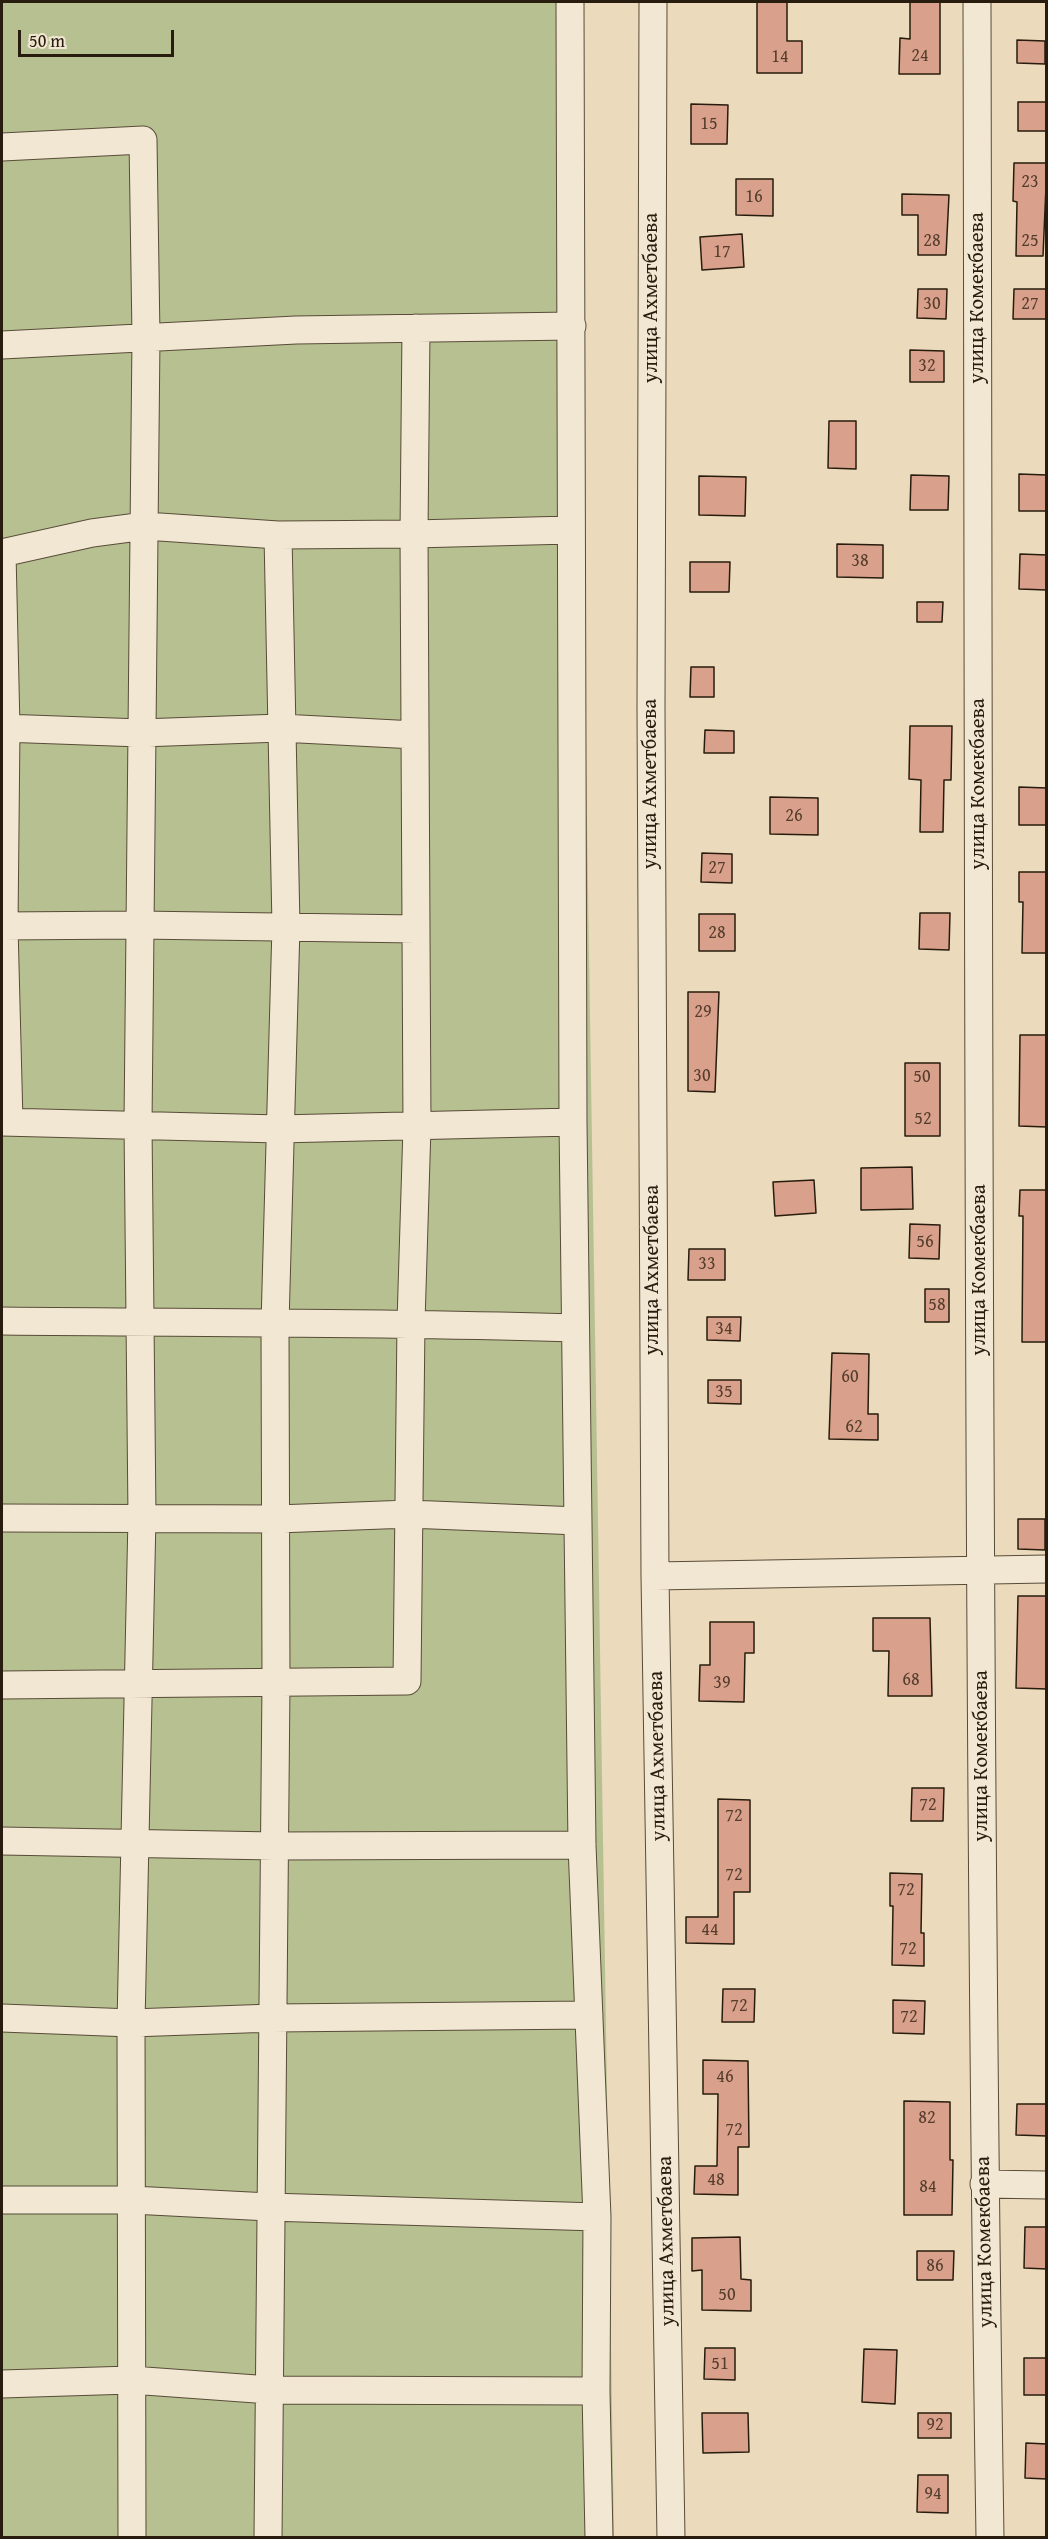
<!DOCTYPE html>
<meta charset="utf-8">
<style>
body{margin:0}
#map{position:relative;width:1048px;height:2539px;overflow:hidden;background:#ebdabb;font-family:"Gentium Book Plus",serif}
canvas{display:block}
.frame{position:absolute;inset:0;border:3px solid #271c0d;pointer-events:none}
.scale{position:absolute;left:18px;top:30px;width:156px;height:27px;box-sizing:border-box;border:3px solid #271c0d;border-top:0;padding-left:8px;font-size:18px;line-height:21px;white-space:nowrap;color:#271c0d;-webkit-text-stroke:4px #f2e7d3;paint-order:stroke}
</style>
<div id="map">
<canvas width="1048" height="2539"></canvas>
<div class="frame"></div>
<div class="scale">50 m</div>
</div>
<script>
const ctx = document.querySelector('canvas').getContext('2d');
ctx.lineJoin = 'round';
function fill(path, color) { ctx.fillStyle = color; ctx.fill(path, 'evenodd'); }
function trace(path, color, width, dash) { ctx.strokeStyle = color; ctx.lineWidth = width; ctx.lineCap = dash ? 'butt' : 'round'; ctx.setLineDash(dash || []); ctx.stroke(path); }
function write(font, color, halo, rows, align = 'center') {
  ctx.font = font + ' "Gentium Book Plus",serif'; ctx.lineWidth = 4.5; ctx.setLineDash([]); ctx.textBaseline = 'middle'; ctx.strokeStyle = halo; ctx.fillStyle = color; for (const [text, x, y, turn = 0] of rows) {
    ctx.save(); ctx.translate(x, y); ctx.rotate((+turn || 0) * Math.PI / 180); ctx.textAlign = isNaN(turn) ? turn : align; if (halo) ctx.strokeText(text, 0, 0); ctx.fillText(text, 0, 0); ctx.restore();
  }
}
fill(new Path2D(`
 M 2,2 L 574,2 L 614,2537 L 2,2538 Z`), '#b7c091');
const building = new Path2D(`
 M 757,2 L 787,2 L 787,41 L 802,41 L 802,73 L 757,73 Z
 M 910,2 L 940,2 L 940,74 L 899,74 L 900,38 L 910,39 Z
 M 1017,40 L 1045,41 L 1045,64 L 1017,63 Z
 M 1018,102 L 1047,102 L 1047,131 L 1018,131 Z
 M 691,104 L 728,105 L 727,144 L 691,144 Z
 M 1014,163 L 1047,163 L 1043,256 L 1016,256 L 1017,202 L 1013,201 Z
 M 736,179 L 773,179 L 773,216 L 736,215 Z
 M 902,194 L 949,195 L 946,255 L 918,255 L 918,215 L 902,215 Z
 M 742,234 L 744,267 L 702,270 L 700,237 Z
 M 918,289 L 947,289 L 946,319 L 917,318 Z
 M 1014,289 L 1047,289 L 1047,319 L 1013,319 Z
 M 910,350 L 944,351 L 944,382 L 910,382 Z
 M 829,421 L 856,421 L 856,469 L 828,468 Z
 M 1019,474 L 1047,475 L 1047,511 L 1019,511 Z
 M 911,475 L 949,476 L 948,510 L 910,510 Z
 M 699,476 L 746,477 L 745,516 L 699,515 Z
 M 837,544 L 883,545 L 883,578 L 837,577 Z
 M 1020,554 L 1047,555 L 1047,590 L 1019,589 Z
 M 690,562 L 730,562 L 729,592 L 690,592 Z
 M 917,602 L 943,602 L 942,622 L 917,622 Z
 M 691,667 L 714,667 L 714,697 L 690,697 Z
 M 910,726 L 952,726 L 951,780 L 944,780 L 943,832 L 920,832 L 921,780 L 909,779 Z
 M 705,730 L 734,731 L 734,753 L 704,753 Z
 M 1019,787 L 1047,788 L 1047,825 L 1019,825 Z
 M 770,797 L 818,798 L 818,835 L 770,834 Z
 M 702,853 L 732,854 L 732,883 L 701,882 Z
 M 1019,872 L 1047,872 L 1047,953 L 1022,953 L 1023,902 L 1019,902 Z
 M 920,913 L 950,913 L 949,950 L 919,949 Z
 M 699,914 L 735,914 L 735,951 L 699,951 Z
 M 688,992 L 719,992 L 715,1092 L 688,1091 Z
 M 1020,1035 L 1047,1035 L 1047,1127 L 1019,1126 Z
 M 905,1063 L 940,1063 L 940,1136 L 905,1136 Z
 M 912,1167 L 913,1209 L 861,1210 L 861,1168 Z
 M 814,1180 L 816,1213 L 775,1216 L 773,1182 Z
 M 1020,1190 L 1047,1190 L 1047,1342 L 1022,1342 L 1023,1216 L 1019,1216 Z
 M 910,1224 L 940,1225 L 939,1259 L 909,1258 Z
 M 689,1249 L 725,1249 L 725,1280 L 688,1280 Z
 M 925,1289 L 949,1289 L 949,1322 L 925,1322 Z
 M 707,1317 L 741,1317 L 740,1341 L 707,1340 Z
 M 832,1353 L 869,1354 L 868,1414 L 878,1414 L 878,1440 L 829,1439 Z
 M 708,1380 L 741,1380 L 741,1404 L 708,1403 Z
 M 1018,1519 L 1045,1519 L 1045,1550 L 1018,1549 Z
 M 1018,1596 L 1047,1596 L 1047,1689 L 1016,1688 Z
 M 873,1618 L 930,1618 L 932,1696 L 888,1696 L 889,1651 L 873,1651 Z
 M 710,1622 L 754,1622 L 754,1653 L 745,1653 L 744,1702 L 699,1701 L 700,1665 L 710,1665 Z
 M 912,1788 L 944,1788 L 943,1821 L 911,1821 Z
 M 718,1799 L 750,1800 L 750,1892 L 734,1892 L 734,1944 L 686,1943 L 686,1917 L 718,1917 Z
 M 890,1873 L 922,1874 L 921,1933 L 924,1933 L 924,1966 L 892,1965 L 893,1906 L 890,1906 Z
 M 723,1989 L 755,1989 L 754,2022 L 722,2022 Z
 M 893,2000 L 925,2001 L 924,2034 L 893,2033 Z
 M 703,2060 L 748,2061 L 749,2147 L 738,2147 L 738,2195 L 694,2194 L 695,2166 L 717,2166 L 718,2094 L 703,2094 Z
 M 904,2101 L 950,2102 L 950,2160 L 953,2160 L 952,2215 L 904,2215 Z
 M 1017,2104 L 1047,2104 L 1047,2136 L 1016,2135 Z
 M 1025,2227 L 1047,2227 L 1047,2269 L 1024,2268 Z
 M 740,2237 L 741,2279 L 751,2280 L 751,2311 L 702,2310 L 702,2270 L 692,2271 L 692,2238 Z
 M 917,2251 L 954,2251 L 953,2280 L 917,2280 Z
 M 705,2348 L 735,2348 L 735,2380 L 704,2379 Z
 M 864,2349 L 897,2350 L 895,2404 L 862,2402 Z
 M 1024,2358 L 1047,2358 L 1047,2395 L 1024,2395 Z
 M 702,2413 L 748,2413 L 749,2452 L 703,2453 Z
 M 918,2413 L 951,2413 L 951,2438 L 918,2438 Z
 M 1026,2443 L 1047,2444 L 1047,2479 L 1025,2478 Z
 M 918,2475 L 948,2475 L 948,2513 L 917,2512 Z`);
fill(building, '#d9a08b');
trace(building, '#271c0d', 1.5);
const minor = new Path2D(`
 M 570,2 L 573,1122 L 582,1845 L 597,2217 L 596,2391 L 599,2538
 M 653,2 L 651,707 L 655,1576 L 671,2538
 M 977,2 C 979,847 977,1692 990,2538
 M 2,147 L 143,140 L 146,337 L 138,1124 L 142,1517 L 131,2023 L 132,2538
 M 2,345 L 296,330 L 572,326
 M 2,553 L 92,533 L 145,526 L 278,535 L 414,534 L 570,530
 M 2,553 L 6,728 L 4,926 L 9,1122
 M 2,728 L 141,733 L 281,728 L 415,735
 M 2,926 L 138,925 L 416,929
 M 2,1122 L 279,1129 L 573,1122
 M 2,1321 C 193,1323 384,1322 575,1328
 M 2,1518 L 277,1519 L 409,1514 L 578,1521
 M 655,1576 L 1046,1569
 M 2,1685 L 407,1681 L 411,1322 L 417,1127 L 414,534 L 416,328
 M 2,1841 L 274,1846 L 582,1845
 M 2,2018 L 131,2023 L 273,2018 L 589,2015
 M 984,2184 L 1046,2185
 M 2,2200 L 132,2200 L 269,2207 L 597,2217
 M 2,2384 L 131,2380 L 270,2390 L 596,2391
 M 268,2538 L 276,1683 L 275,1324 L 286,926 L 278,535`);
trace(minor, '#584c38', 29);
trace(minor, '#f2e7d3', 27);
write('18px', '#543d2c', null, [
 ["24",920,56],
 ["14",780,57],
 ["15",709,124],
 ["23",1030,182],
 ["16",754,197],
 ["28",932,241],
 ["25",1030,241],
 ["17",722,252],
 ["30",932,304],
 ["27",1030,304],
 ["32",927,366],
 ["38",860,561],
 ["26",794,816],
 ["27",717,868],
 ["28",717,933],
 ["29",703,1012],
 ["30",702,1076],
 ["50",922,1077],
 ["52",923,1119],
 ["56",925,1242],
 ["33",707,1264],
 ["58",937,1305],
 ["34",724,1329],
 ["60",850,1377],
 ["35",724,1392],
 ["62",854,1427],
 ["68",911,1680],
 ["39",722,1683],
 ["72",928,1805],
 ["72",734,1816],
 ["72",734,1875],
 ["72",906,1890],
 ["44",710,1930],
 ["72",908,1949],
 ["72",739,2006],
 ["72",909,2017],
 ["46",725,2077],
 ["82",927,2118],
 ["72",734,2130],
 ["48",716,2180],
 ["84",928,2187],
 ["86",935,2266],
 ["50",727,2295],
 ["51",720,2364],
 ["92",935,2425],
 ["94",933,2494]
]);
write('21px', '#271c0d', '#f2e7d3', [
 ["улица Ахметбаева",652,298,-90],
 ["улица Комекбаева",978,298,-90],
 ["улица Ахметбаева",651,784,-90],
 ["улица Комекбаева",979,784,-90],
 ["улица Ахметбаева",653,1270,-90],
 ["улица Комекбаева",980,1270,-90],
 ["улица Ахметбаева",658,1756,-91],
 ["улица Комекбаева",982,1756,-90],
 ["улица Ахметбаева",667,2241,-91],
 ["улица Комекбаева",985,2242,-91]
]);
</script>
